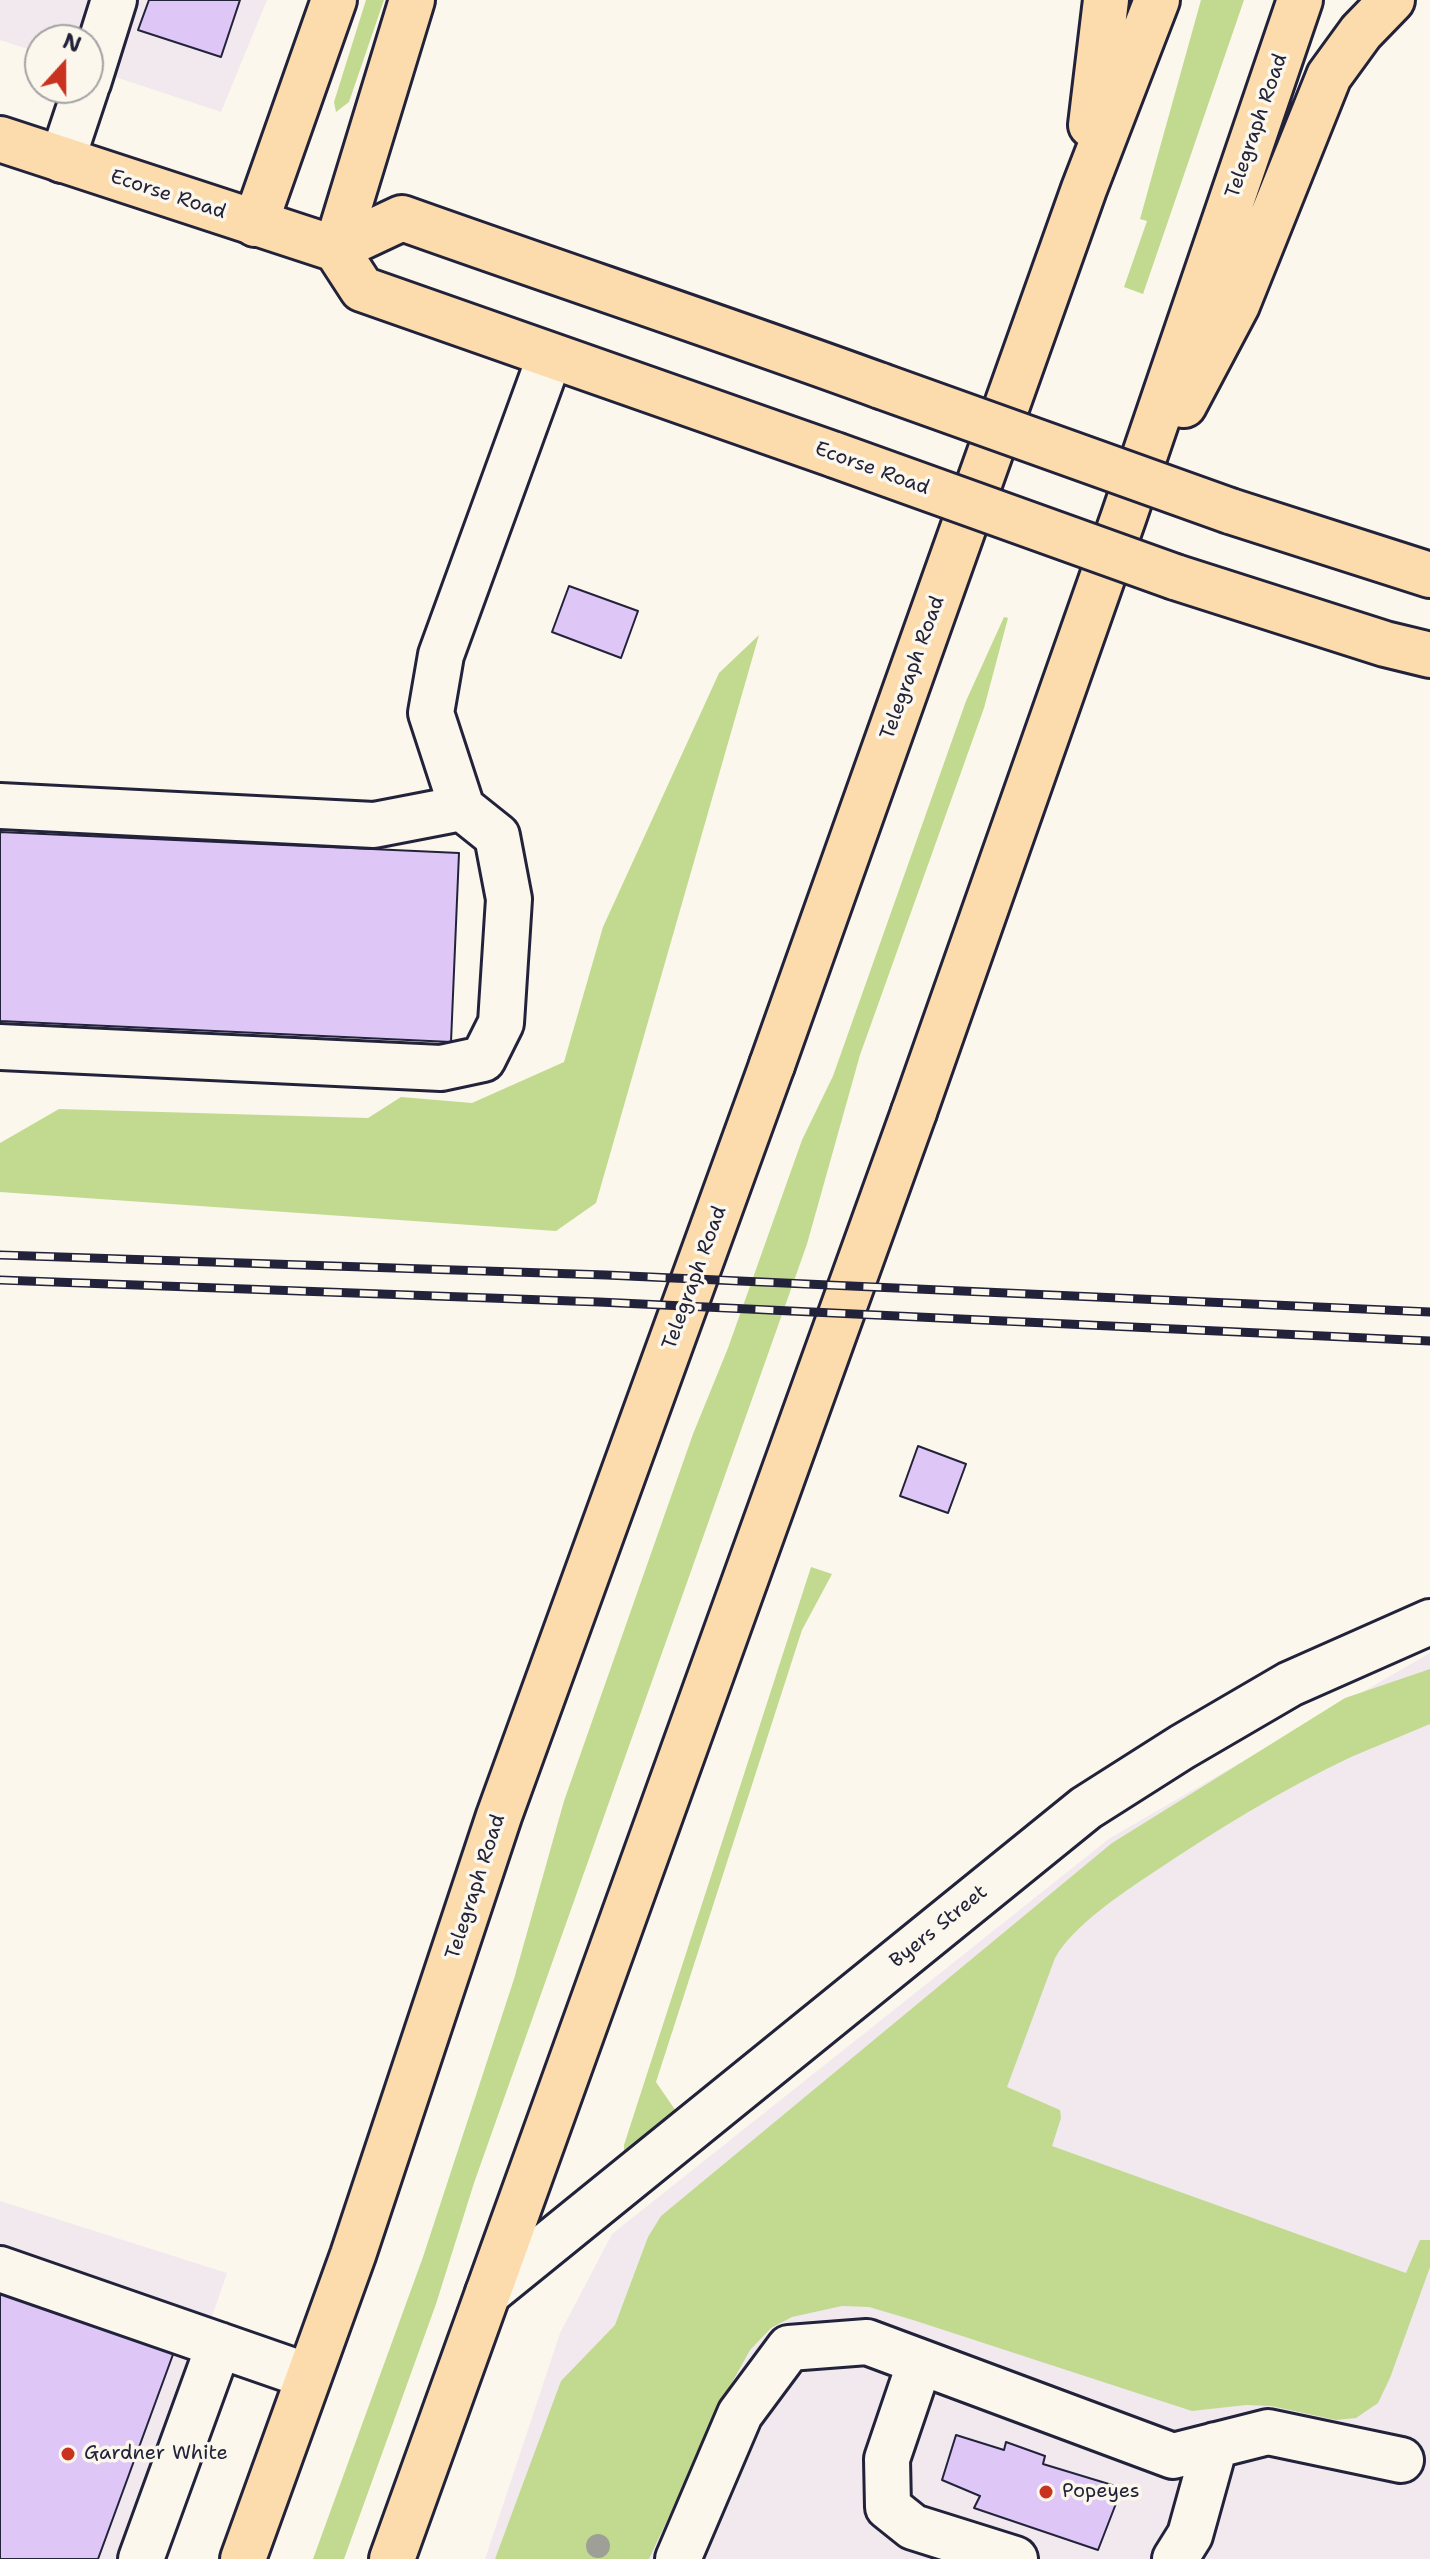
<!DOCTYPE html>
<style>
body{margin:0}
#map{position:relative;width:1430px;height:2559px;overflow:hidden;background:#fbf7ec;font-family:"Shantell Sans",sans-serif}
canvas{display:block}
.north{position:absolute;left:24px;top:24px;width:80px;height:80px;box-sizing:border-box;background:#fbf7ec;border:2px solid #a4a2a5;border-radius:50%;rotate:21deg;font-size:22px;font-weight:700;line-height:32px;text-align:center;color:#22223b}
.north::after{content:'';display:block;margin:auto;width:28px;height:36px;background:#c8321e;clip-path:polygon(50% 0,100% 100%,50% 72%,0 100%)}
</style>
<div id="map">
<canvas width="1430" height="2559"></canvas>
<div class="north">N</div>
</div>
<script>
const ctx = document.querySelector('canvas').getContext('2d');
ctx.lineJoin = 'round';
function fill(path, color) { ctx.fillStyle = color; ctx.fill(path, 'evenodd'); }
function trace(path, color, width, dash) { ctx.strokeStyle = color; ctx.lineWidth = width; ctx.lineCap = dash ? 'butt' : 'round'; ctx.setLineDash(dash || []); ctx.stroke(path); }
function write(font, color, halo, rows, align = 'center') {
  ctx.font = font + ' "Shantell Sans",sans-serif'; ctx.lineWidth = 7; ctx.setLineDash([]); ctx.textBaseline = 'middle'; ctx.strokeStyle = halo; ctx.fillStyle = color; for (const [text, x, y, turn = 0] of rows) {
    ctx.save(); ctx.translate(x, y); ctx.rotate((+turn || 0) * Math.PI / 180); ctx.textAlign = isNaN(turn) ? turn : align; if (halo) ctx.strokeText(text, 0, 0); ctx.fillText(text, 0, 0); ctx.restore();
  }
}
fill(new Path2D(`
 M 0,0 L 267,0 L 221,112 L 88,68 L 88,40 L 40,40 L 40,53 L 0,40 Z
 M 1430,1653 L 1430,2559 L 485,2559 L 560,2333 L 612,2234 L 1110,1838 Z
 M 0,2201 L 227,2273 L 128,2559 L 0,2559 Z`), '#f2e9ef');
fill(new Path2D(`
 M 366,0 L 384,0 L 349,102 L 336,112 L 334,102 Z
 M 1201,0 L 1244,0 L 1143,294 L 1124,287 L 1147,221 L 1140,219 Z
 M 1004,617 L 1008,618 L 984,708 L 860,1055 L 807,1244 L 474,2183 L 436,2304 L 344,2559 L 313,2559 L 423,2257 L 514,1979 L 564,1801 L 693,1434 L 728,1348 L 802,1140 L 833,1076 L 966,701 Z
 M 759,635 L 596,1203 L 556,1231 L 0,1192 L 0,1143 L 59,1109 L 368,1118 L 401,1097 L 472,1103 L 564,1062 L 603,927 L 719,673 Z
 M 811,1567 L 832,1574 L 802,1630 L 656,2082 L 678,2114 L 629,2155 L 624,2151 L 624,2145 Z
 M 1430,1669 L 1430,1724 C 1404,1735 1377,1746 1351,1757 C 1281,1790 1215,1831 1151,1874 C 1122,1893 1072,1927 1055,1958 L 1007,2087 L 1060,2110 L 1061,2118 L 1052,2146 L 1406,2273 L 1420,2240 L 1430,2240 L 1430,2267 L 1390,2378 L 1378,2403 L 1356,2418 L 1336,2420 L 1271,2406 L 1246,2405 L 1192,2411 L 913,2320 L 869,2307 L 842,2306 L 792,2317 L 771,2328 L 750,2350 L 729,2388 L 649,2559 L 495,2559 L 561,2381 L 615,2325 L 648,2237 L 661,2216 L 1112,1843 L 1345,1698 Z`), '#c1da90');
const building = new Path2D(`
 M 149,0 L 240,0 L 221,57 L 138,30 Z
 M 569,586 L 638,611 L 621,658 L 552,632 Z
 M 0,832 L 459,853 L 451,1042 L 0,1021 Z
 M 918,1446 L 966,1464 L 948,1513 L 900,1496 Z
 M 0,2284 L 175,2349 L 98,2559 L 0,2559 Z
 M 956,2435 L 1004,2450 L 1006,2442 L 1045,2456 L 1043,2464 L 1122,2488 L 1098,2550 L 974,2508 L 980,2496 L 942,2480 Z`);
fill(building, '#dec7f7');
trace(building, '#22223b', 2);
const minor = new Path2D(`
 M 88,83 L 114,0
 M 62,160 L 86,88
 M 0,806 L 374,825 L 462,808
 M 0,1047 L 441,1068 L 483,1059 L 501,1023 L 509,899 L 497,836 L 462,808 L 431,713 L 441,655 L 550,356
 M 0,2269 L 308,2376
 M 488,2293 L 1086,1808 L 1182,1747 L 1290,1684 L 1430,1622
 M 920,2362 L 887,2459 L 888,2507 L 913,2527 L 1015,2559
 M 141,2559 L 219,2345
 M 678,2559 L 740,2414 L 789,2348 L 867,2342 L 1173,2456 L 1268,2432 L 1401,2460
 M 1175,2559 L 1190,2535 L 1215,2445`);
const major = new Path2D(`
 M 0,139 L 336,249 L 362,289 L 835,455
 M 336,249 L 402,218 C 562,275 722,328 881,386
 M 1230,511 L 1430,575
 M 1175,577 L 1385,644 L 1430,655
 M 243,2559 L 353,2255 L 499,1816 L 772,1065
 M 392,2559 L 914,1112`);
const highway = new Path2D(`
 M 1091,125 L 1106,0
 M 255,224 L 334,0
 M 336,249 L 412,0
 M 1184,405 L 1237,305 L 1329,76 L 1361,32 L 1392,0
 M 772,1065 L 1084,189 L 1157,0
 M 914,1112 L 1124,516 L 1300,0`);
trace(minor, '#22223b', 50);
trace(major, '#22223b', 50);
trace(highway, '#22223b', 50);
trace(minor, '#fbf7ec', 44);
trace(major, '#fcdcac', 44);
trace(highway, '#fcdcac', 44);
const rail = new Path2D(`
 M 0,1255 L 606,1275 L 1430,1312
 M 0,1280 L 599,1302 L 1430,1341`);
trace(rail, '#22223b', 9);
trace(rail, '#fbf7ec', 6, [18]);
const majorBridge = new Path2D(`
 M 881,386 L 1230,511
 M 835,455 L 1175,577`);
trace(majorBridge, '#22223b', 50, []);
trace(majorBridge, '#fcdcac', 44);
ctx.fillStyle = '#9ea098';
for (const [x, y] of [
 [598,2546]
]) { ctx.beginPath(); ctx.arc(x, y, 12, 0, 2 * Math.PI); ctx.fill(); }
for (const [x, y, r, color] of [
 [68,2454,8,"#c8321e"],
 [1046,2492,8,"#c8321e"]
]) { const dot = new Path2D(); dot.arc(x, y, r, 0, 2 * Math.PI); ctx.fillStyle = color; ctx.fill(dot); trace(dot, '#fbf7ec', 3); }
write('20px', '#22223b', '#fbf7ec', [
 ["Telegraph Road",1257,126,-71],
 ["Ecorse Road",168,195,18],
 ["Ecorse Road",872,469,20],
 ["Telegraph Road",913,668,-70],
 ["Telegraph Road",695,1278,-70],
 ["Telegraph Road",476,1887,-72],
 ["Byers Street",939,1927,-39]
]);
write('20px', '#22223b', '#fbf7ec', [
 ["Gardner White",84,2454],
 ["Popeyes",1062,2492]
], 'left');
</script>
